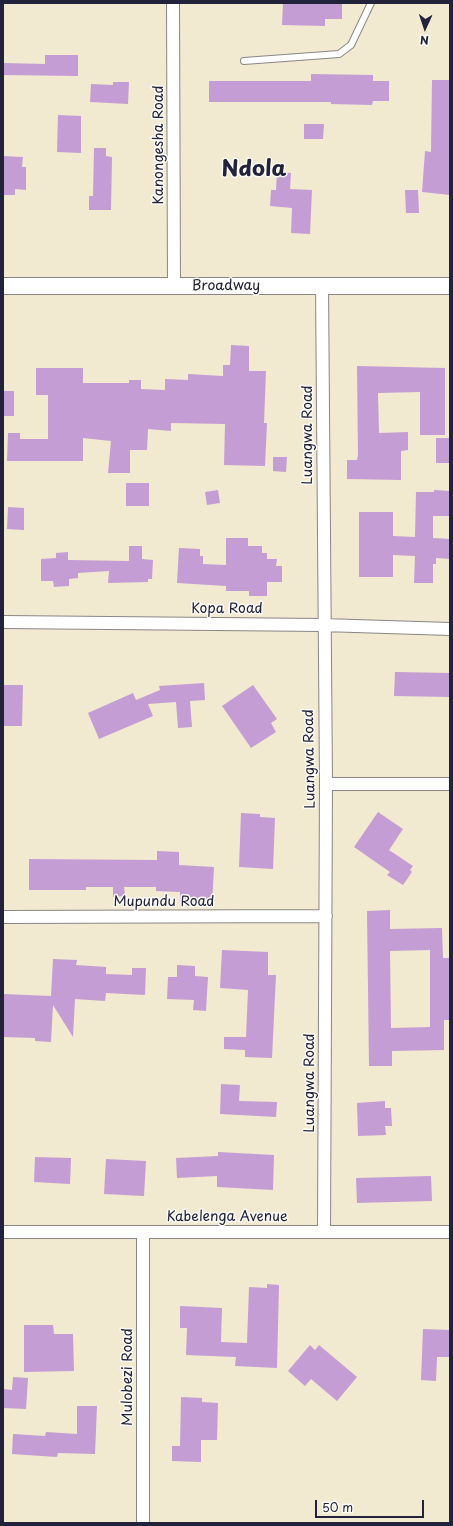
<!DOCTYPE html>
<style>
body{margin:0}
#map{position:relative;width:453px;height:1526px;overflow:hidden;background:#f1e9d0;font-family:"Playpen Sans",sans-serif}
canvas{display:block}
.frame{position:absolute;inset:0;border:4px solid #22223b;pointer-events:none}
.north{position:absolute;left:405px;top:8px;width:40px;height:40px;-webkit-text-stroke:3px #fdfcf7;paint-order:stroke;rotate:183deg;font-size:11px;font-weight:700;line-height:16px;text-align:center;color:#22223b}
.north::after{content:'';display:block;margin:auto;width:14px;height:18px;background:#22223b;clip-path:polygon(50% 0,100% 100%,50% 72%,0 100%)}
.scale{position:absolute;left:315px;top:1500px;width:109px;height:18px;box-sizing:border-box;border:2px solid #22223b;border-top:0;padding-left:5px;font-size:12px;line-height:14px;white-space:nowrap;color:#22223b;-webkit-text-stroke:3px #fdfcf7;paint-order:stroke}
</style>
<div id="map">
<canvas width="453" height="1526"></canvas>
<div class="frame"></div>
<div class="north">N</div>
<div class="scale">50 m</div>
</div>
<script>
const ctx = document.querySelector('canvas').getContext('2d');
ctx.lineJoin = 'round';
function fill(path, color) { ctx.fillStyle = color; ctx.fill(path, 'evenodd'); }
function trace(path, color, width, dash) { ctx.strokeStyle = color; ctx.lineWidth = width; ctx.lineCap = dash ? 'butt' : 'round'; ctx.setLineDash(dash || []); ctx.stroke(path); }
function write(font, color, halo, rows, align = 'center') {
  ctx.font = font + ' "Playpen Sans",sans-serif'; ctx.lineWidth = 3; ctx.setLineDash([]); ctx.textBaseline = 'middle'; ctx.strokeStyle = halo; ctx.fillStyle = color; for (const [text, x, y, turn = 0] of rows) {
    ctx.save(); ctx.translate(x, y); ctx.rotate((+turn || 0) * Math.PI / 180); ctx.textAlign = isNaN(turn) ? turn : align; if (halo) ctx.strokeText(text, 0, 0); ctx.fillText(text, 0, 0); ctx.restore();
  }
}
fill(new Path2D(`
 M 283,3 L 342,3 L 342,19 L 325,19 L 325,26 L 282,25 Z
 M 45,55 L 78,55 L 78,76 L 3,75 L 3,63 L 45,64 Z
 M 311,74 L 373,75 L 373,81 L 389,81 L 389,101 L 373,101 L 372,105 L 331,104 L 331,102 L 209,102 L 209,81 L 311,81 Z
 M 432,80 L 450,80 L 450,195 L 422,192 L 425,151 L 431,152 Z
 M 113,82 L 129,82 L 128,104 L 90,102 L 91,84 L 113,85 Z
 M 58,115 L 81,116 L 81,153 L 57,152 Z
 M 304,124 L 324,124 L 323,139 L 304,139 Z
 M 94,148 L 106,148 L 106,156 L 112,157 L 111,210 L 89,210 L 89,196 L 93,196 Z
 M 3,156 L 23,157 L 22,167 L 26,167 L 26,190 L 15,189 L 15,195 L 3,195 Z
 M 277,172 L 291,173 L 290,189 L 312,190 L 310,234 L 291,233 L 292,208 L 270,206 L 271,190 L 276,190 Z
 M 405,190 L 418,190 L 419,213 L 406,213 Z
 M 231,345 L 249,346 L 249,371 L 266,371 L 264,423 L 267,423 L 265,466 L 224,465 L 225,424 L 171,423 L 171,431 L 148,429 L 147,450 L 130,450 L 130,473 L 108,473 L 111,441 L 83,438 L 83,461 L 7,461 L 8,433 L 20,433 L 20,439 L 48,439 L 48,395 L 36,395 L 36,368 L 83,368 L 83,383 L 129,383 L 129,380 L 141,380 L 141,389 L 165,390 L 165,379 L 188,380 L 188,374 L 223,376 L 223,365 L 230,365 Z
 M 357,366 L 445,368 L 445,435 L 420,435 L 420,392 L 378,393 L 379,433 L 408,432 L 408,450 L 401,451 L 401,480 L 347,479 L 347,460 L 357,460 L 358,455 Z
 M 3,391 L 14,391 L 14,416 L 3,416 Z
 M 436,438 L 450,438 L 450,463 L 436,463 Z
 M 273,457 L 287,457 L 286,472 L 273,471 Z
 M 126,483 L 149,483 L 149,506 L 126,506 Z
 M 218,490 L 220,503 L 207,505 L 205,492 Z
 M 434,490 L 450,491 L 450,516 L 433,516 L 433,538 L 450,539 L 450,559 L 436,558 L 436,564 L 433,564 L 433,583 L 414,583 L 415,556 L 393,555 L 393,577 L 359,577 L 359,512 L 393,512 L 393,536 L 415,537 L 416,492 L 434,492 Z
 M 8,507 L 24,508 L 24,530 L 7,529 Z
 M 226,538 L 248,538 L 248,546 L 262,546 L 262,553 L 267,553 L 267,559 L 277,559 L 276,566 L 282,566 L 282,582 L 267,582 L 267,596 L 249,596 L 249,591 L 226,591 L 226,586 L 177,583 L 179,548 L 200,549 L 200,556 L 203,556 L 203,564 L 226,565 Z
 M 129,546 L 142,546 L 142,559 L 153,560 L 152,579 L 148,579 L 148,582 L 108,583 L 109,571 L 78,573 L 78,578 L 69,579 L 69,586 L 54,587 L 53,581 L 41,581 L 41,559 L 56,558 L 56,553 L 68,552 L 68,560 L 129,561 Z
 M 395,672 L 450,673 L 450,697 L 394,696 Z
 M 204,683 L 205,700 L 190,701 L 192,727 L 178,728 L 176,702 L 148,704 L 153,716 L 99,739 L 88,713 L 133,693 L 136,700 L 160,690 L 159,686 Z
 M 3,685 L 23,685 L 22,726 L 3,726 Z
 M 253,685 L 277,719 L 271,723 L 276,732 L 251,748 L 222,706 Z
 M 378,812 L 403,829 L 389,850 L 413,866 L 410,870 L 412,872 L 403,885 L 387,875 L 390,872 L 354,847 Z
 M 241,813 L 260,814 L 260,817 L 275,818 L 273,869 L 239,867 Z
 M 157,851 L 179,852 L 179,865 L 214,867 L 212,906 L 180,904 L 180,892 L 156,891 L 156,887 L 124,887 L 125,896 L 113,897 L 113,887 L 86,887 L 86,890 L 29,890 L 29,859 L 157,860 Z
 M 390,910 L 390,929 L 442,928 L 443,958 L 450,958 L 450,1020 L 444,1020 L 444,1050 L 392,1051 L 392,1066 L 369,1066 L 367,911 ZM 430,950 L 430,1027 L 391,1028 L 390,951 Z
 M 222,950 L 268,952 L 268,975 L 276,975 L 272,1058 L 245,1057 L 245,1050 L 224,1049 L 224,1037 L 246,1037 L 248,990 L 220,988 Z
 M 53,959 L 77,960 L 76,965 L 106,967 L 106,974 L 132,975 L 132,968 L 146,968 L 145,995 L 106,993 L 105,1001 L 75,999 L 73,1037 L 53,1005 L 51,1042 L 35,1041 L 35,1038 L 3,1037 L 3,994 L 51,996 Z
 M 177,965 L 195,966 L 195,976 L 208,977 L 206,1011 L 193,1010 L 194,1000 L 167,999 L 168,977 L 177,977 Z
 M 221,1084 L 240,1085 L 239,1101 L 277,1102 L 276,1117 L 220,1114 Z
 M 385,1101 L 385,1108 L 391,1108 L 392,1126 L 385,1126 L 386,1135 L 358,1136 L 357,1103 Z
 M 218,1152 L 274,1155 L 273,1190 L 217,1187 L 217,1176 L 177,1178 L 176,1158 L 218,1156 Z
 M 35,1157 L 71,1158 L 70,1184 L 34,1182 Z
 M 106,1159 L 146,1161 L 144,1196 L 104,1194 Z
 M 431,1176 L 432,1201 L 357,1203 L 356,1178 Z
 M 267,1284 L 279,1285 L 277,1368 L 235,1366 L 236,1357 L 186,1355 L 187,1328 L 180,1328 L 180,1306 L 222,1308 L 221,1342 L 247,1343 L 249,1287 L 267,1288 Z
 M 24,1325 L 53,1325 L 54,1334 L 73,1334 L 74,1371 L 24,1372 Z
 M 423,1329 L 450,1330 L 450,1357 L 437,1357 L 436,1381 L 421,1380 Z
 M 310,1345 L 315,1350 L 319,1345 L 357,1377 L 337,1401 L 311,1379 L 305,1386 L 288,1371 Z
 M 13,1377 L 28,1378 L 26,1409 L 3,1408 L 3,1389 L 12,1390 Z
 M 181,1397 L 202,1398 L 202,1402 L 218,1403 L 217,1440 L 201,1440 L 201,1462 L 172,1461 L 172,1446 L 180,1446 Z
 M 77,1406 L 97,1406 L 95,1454 L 58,1453 L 57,1457 L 12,1454 L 13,1434 L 45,1436 L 46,1432 L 77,1434 Z`), '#c49dd4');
const lane = new Path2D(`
 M 244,61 L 339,54 L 351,45 L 371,3`);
const street = new Path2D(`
 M 173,3 L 174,286
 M 322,285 L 326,784 L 324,1232
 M 3,622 L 323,625 L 450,629
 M 326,784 L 450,784
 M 3,917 L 326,916
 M 3,1232 L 450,1232
 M 143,1523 L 143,1232`);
const secondary = new Path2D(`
 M 3,286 L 450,286`);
trace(lane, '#8a8686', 8);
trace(street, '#8a8686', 14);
trace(secondary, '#8a8686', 18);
trace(lane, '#fff', 6);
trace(street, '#fff', 12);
trace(secondary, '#fff', 16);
write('14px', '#22223b', '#fdfcf7', [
 ["Kanongesha Road",159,145,-90],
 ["Broadway",226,286],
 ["Luangwa Road",308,435,-90],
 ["Kopa Road",227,609],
 ["Luangwa Road",310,759,-91],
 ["Mupundu Road",164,902],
 ["Luangwa Road",310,1083,-90],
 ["Kabelenga Avenue",227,1217],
 ["Mulobezi Road",128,1377,-90]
]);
write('bold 22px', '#22223b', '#fdfcf7', [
 ["Ndola",254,170]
]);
</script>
